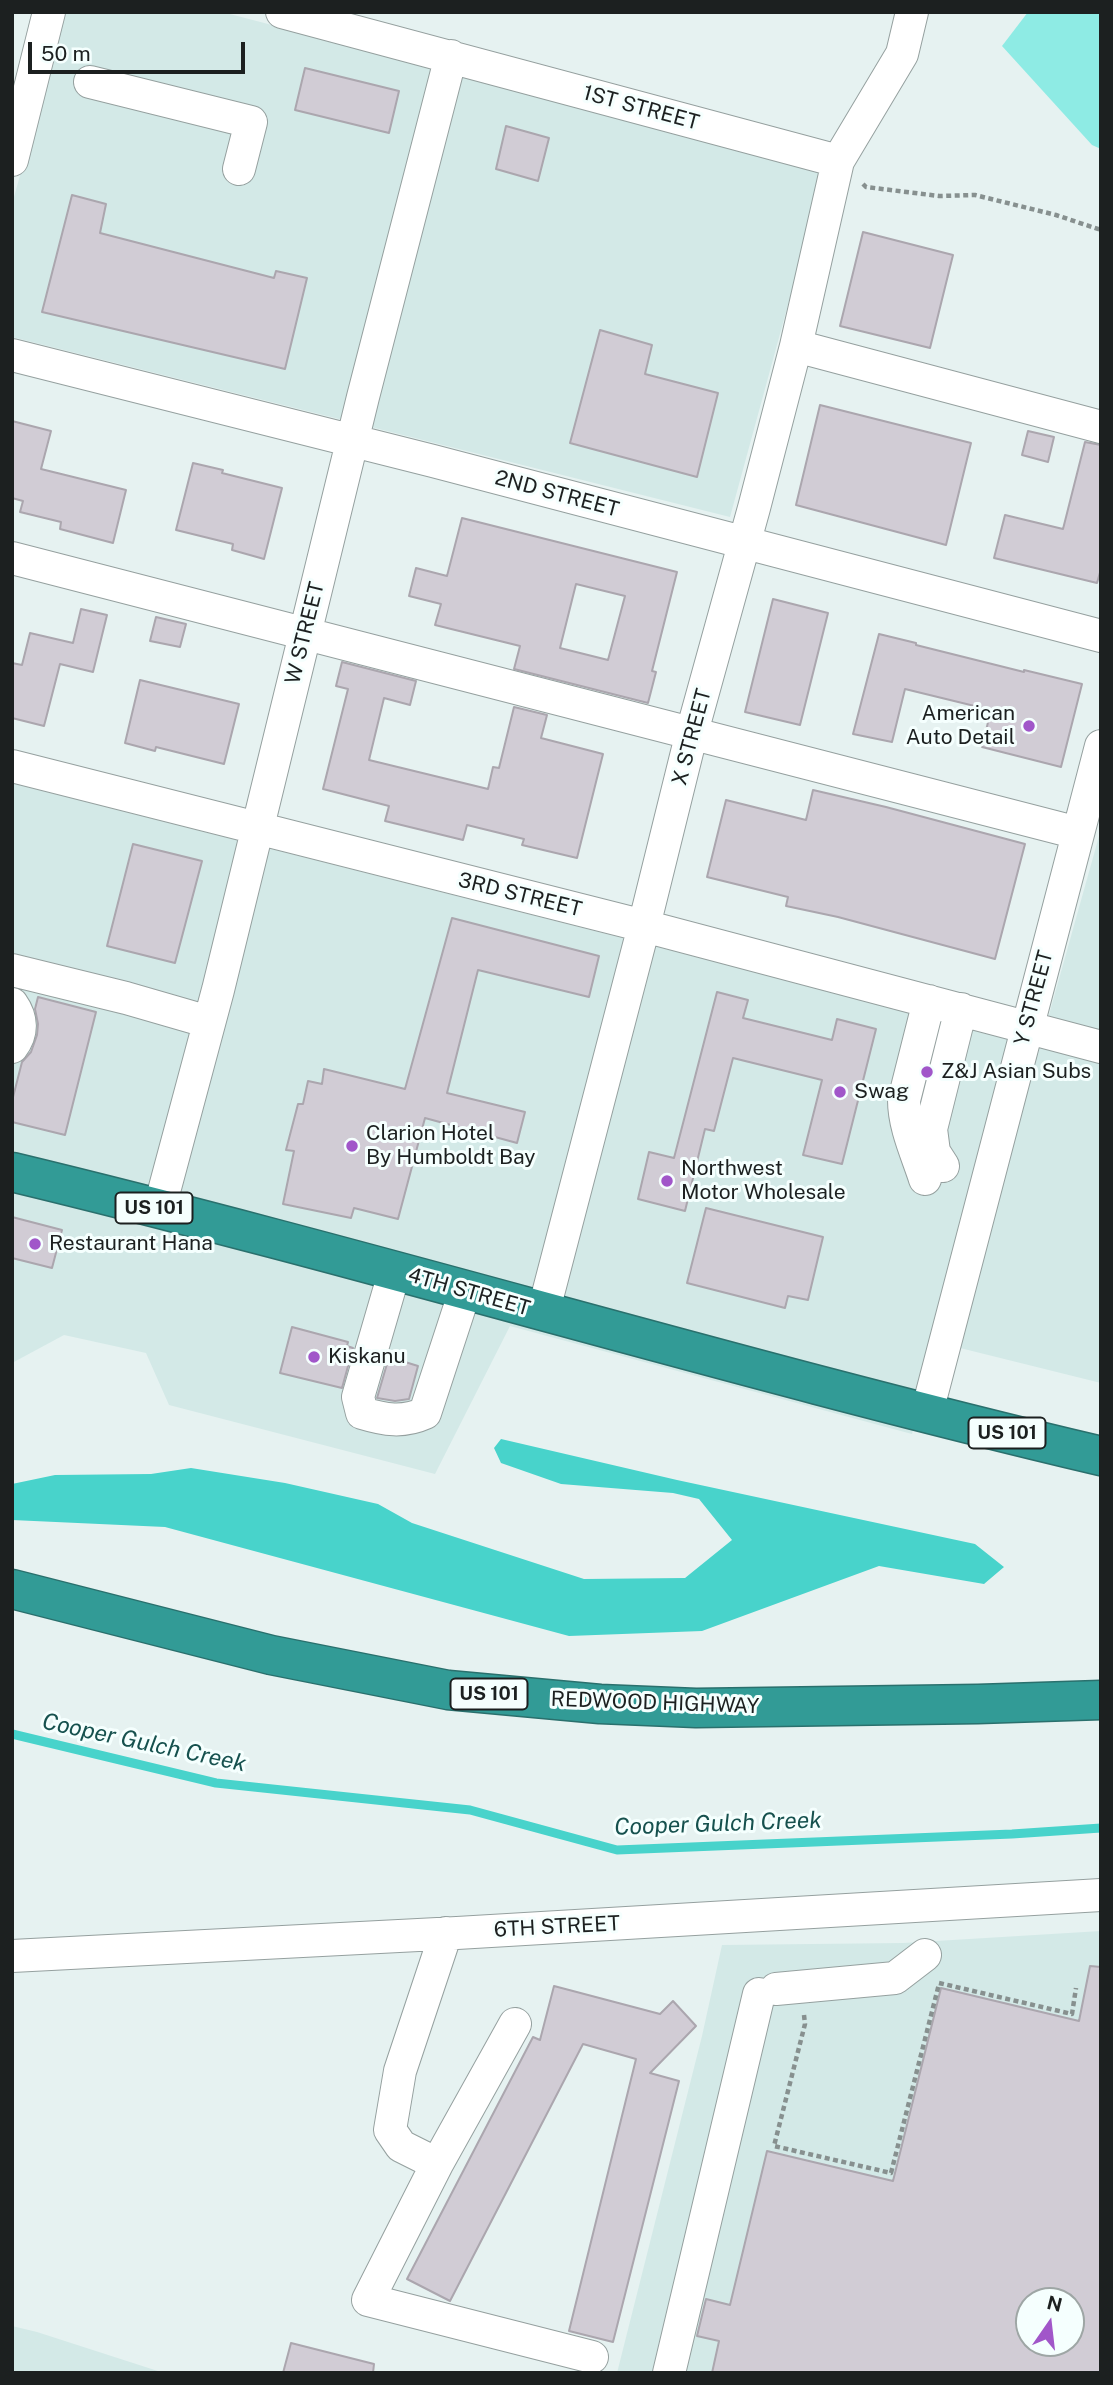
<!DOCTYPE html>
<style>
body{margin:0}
#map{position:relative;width:1113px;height:2385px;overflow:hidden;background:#e6f2f1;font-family:"Public Sans",sans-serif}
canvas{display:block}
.frame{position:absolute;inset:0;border:14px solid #1c2020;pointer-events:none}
.north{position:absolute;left:1015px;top:2287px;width:70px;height:70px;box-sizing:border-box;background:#f5fffe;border:2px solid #9ea6a5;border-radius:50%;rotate:14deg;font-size:19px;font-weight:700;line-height:28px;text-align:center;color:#1c2020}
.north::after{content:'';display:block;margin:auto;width:24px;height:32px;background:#a156c9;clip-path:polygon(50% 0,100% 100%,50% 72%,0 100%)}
.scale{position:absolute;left:28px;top:42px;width:217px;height:32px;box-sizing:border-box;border:4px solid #1c2020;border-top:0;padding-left:9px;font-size:21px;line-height:24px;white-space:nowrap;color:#1c2020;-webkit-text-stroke:5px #f5fffe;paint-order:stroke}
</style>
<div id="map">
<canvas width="1113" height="2385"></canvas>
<div class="frame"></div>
<div class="north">N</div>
<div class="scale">50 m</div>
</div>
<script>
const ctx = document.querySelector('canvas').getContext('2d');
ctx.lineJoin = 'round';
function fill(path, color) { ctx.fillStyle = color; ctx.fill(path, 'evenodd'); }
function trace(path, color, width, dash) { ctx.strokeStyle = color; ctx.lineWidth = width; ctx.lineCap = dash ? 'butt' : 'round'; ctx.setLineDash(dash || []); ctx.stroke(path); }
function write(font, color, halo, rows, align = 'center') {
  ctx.font = font + ' "Public Sans",sans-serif'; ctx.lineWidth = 6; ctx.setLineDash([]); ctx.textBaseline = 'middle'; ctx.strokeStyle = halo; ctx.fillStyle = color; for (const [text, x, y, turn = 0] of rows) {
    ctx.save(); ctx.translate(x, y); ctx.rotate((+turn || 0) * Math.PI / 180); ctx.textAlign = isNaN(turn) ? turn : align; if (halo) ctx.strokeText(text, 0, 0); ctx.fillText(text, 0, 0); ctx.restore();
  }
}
fill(new Path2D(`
 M 66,12 L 222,12 L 825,169 L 730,517 L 12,337 L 12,204 Z
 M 12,783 L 1012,1037 L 912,1434 L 510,1326 L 435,1474 L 169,1405 L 146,1353 L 64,1335 L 12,1363 Z
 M 1101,829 L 1101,1383 L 952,1346 L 1026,1060 L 1038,1054 Z
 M 1101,1931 L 1101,2373 L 617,2373 L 702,2036 L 722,1945 L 903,1943 ZM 1029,2301 L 1071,2301 L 1071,2343 L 1029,2343 Z
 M 12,2326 L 37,2332 L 164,2373 L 12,2373 Z`), '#d3e9e7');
fill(new Path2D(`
 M 1028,12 L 1101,12 L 1101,149 L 1092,145 L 1002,46 Z`), '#8eebe4');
fill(new Path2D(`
 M 501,1439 L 677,1480 L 975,1544 L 1004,1567 L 984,1584 L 879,1566 L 702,1631 L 569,1636 L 165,1527 L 12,1520 L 12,1484 L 55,1475 L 151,1474 L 191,1468 L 285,1483 L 378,1504 L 412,1523 L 584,1579 L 685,1578 L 732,1540 L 699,1499 L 673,1493 L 561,1484 L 501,1463 L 494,1448 Z`), '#48d3cb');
trace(new Path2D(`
 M 12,1734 L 216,1783 L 470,1810 L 617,1850 L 1012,1834 L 1101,1828`), '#48d3cb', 9);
const building = new Path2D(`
 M 305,68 L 399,91 L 389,133 L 295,110 Z
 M 506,126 L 549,138 L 538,181 L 496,169 Z
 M 72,195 L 106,204 L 100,233 L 274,278 L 276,271 L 307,278 L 285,369 L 42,312 Z
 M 863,232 L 953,255 L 930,348 L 840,326 Z
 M 600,330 L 652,345 L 645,374 L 718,393 L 697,477 L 570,443 Z
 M 820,405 L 971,443 L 946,545 L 796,505 Z
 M 12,421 L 51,431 L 41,469 L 126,490 L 113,543 L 60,529 L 61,522 L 20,512 L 23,501 L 12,498 Z
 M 1028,431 L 1054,437 L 1048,462 L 1022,455 Z
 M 1085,442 L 1101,445 L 1101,569 L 1097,583 L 994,558 L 1005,515 L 1063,529 Z
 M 193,463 L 223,470 L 222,473 L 282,488 L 264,559 L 232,550 L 233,544 L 176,530 Z
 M 462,518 L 677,572 L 652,671 L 656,672 L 648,703 L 514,669 L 520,646 L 435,625 L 441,604 L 409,596 L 416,568 L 447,576 ZM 576,584 L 625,596 L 608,660 L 560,648 Z
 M 773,599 L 828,613 L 800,725 L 745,712 Z
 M 81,609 L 107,615 L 93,672 L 60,664 L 44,726 L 12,718 L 12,663 L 22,665 L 30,633 L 73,643 Z
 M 156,617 L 186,624 L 180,647 L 150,641 Z
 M 879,634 L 916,643 L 916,645 L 1024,672 L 1024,670 L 1082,684 L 1061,767 L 982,747 L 991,710 L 905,689 L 892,742 L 853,734 Z
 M 342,662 L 416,681 L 410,705 L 384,698 L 369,760 L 488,789 L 493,767 L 499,768 L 514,707 L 547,715 L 541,738 L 603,754 L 577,858 L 522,845 L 524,839 L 467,825 L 463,840 L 385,821 L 389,806 L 323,789 L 348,689 L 336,686 Z
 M 140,680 L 239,704 L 224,764 L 156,747 L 155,751 L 125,743 Z
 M 813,790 L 886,807 L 1025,844 L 995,959 L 838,917 L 786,906 L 788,897 L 707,877 L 726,800 L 806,820 Z
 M 133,844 L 202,861 L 175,963 L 107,946 Z
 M 452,918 L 599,956 L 589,997 L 478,970 L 447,1093 L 525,1112 L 517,1143 L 425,1118 L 398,1219 L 354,1208 L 351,1218 L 283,1204 L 294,1151 L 286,1150 L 298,1104 L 303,1104 L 308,1081 L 322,1084 L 324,1069 L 405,1089 Z
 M 717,992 L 748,1000 L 743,1018 L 832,1040 L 837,1019 L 876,1029 L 842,1164 L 803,1155 L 822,1080 L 733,1058 L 714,1131 L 705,1129 L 685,1211 L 638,1199 L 649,1152 L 674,1158 Z
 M 38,997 L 96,1012 L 65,1135 L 12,1122 L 12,1101 L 22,1062 L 31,1052 L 37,1035 L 38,1024 L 35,1009 Z
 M 706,1208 L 823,1237 L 808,1300 L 788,1296 L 785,1308 L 687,1283 Z
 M 12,1217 L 62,1230 L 52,1268 L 12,1258 Z
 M 292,1327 L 348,1342 L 347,1346 L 353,1348 L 342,1388 L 280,1373 Z
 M 389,1357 L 418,1366 L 409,1399 L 395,1401 L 377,1398 Z
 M 1090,1966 L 1101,1967 L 1101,2373 L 712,2373 L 719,2341 L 697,2336 L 706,2299 L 730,2305 L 767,2151 L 893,2181 L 941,1988 L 1079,2021 ZM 1029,2301 L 1071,2301 L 1071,2343 L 1029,2343 Z
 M 554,1986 L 660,2014 L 673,2001 L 696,2026 L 650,2073 L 679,2081 L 613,2342 L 569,2331 L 636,2059 L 583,2044 L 450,2301 L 407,2279 L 533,2037 L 540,2040 Z
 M 291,2343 L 374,2364 L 373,2373 L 283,2373 Z`);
fill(building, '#d1ccd5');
trace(building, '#aba6ae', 2);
const minor = new Path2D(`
 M 282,12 L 838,161 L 902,54 L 912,12
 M 90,82 L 251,122 L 239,169
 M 12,160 L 49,12
 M 796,346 L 1101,427
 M 12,355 L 433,461 L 1101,636
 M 12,558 L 1078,833
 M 12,766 L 644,926 L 1101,1047
 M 12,970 L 126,998 L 209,1022
 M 12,1004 C 22,1018 23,1033 12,1047
 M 943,1166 L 934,1152 L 931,1129 L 961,1009
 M 925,1179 C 917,1154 904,1127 904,1100 L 929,1001
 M 159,1210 L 218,990 L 363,397 L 451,56
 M 395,1270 L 358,1397 L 362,1413 C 385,1420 403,1423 425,1413 L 465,1291
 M 543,1313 L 644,926 L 692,732 L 754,508 L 796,346 L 838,161
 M 927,1412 L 1101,746
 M 12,1956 L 457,1933 L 1101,1895
 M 776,1989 L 895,1978 L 925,1955
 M 515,2024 L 437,2164 L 368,2300 L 592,2357
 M 437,2164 L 401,2146 L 390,2130 L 400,2071 L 446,1933
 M 669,2373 L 759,1994`);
const highway = new Path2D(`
 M 12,1172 C 377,1260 736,1370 1101,1456
 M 12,1589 L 271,1655 L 448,1690 L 600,1704 L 696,1708 L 978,1704 L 1101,1700`);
trace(minor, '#95a09f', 34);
trace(highway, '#2a706d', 41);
trace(new Path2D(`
 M 863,184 L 866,187 L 939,196 L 975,195 L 1056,215 L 1101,230
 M 939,1983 L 1072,2014 L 1076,1988
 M 804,2015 L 805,2024 L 774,2146 L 891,2173 L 939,1984`), '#87908f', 4.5, [5, 3.5]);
trace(minor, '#fff', 32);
trace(highway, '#329b96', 38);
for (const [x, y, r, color] of [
 [1029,726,7,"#a156c9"],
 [927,1072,7,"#a156c9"],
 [840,1092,7,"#a156c9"],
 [352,1146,7,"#a156c9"],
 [667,1181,7,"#a156c9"],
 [35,1244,7,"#a156c9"],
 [314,1357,7,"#a156c9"]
]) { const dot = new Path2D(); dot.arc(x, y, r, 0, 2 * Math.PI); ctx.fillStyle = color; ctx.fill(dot); trace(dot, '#f5fffe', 2.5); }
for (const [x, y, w] of [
 [154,1208,77],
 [1007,1433,77],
 [489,1694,77]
]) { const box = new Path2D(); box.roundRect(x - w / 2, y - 15.5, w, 31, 5); ctx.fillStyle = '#f5fffe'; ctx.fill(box); trace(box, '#1c2020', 2); }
write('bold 19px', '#1c2020', null, [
 ["US 101",154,1208],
 ["US 101",1007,1433],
 ["US 101",489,1694]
]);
write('21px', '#1c2020', '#f5fffe', [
 ["1ST STREET",641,108,15],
 ["2ND STREET",557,494,15],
 ["W STREET",305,633,-76],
 ["X STREET",692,737,-75],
 ["3RD STREET",520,895,14],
 ["Y STREET",1034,998,-75],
 ["4TH STREET",469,1292,16],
 ["REDWOOD HIGHWAY",655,1703,2],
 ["6TH STREET",557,1927,-3]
]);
write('21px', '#1c2020', '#f5fffe', [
 ["American",1015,714,"right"],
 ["Auto Detail",1015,738,"right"],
 ["Z&J Asian Subs",941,1072],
 ["Swag",854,1092],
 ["Clarion Hotel",366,1134],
 ["By Humboldt Bay",366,1158],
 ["Northwest",681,1169],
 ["Motor Wholesale",681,1193],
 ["Restaurant Hana",49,1244],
 ["Kiskanu",328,1357]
], 'left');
write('italic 23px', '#16514e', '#f5fffe', [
 ["Cooper Gulch Creek",144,1743,12],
 ["Cooper Gulch Creek",718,1824,-2]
]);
</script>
